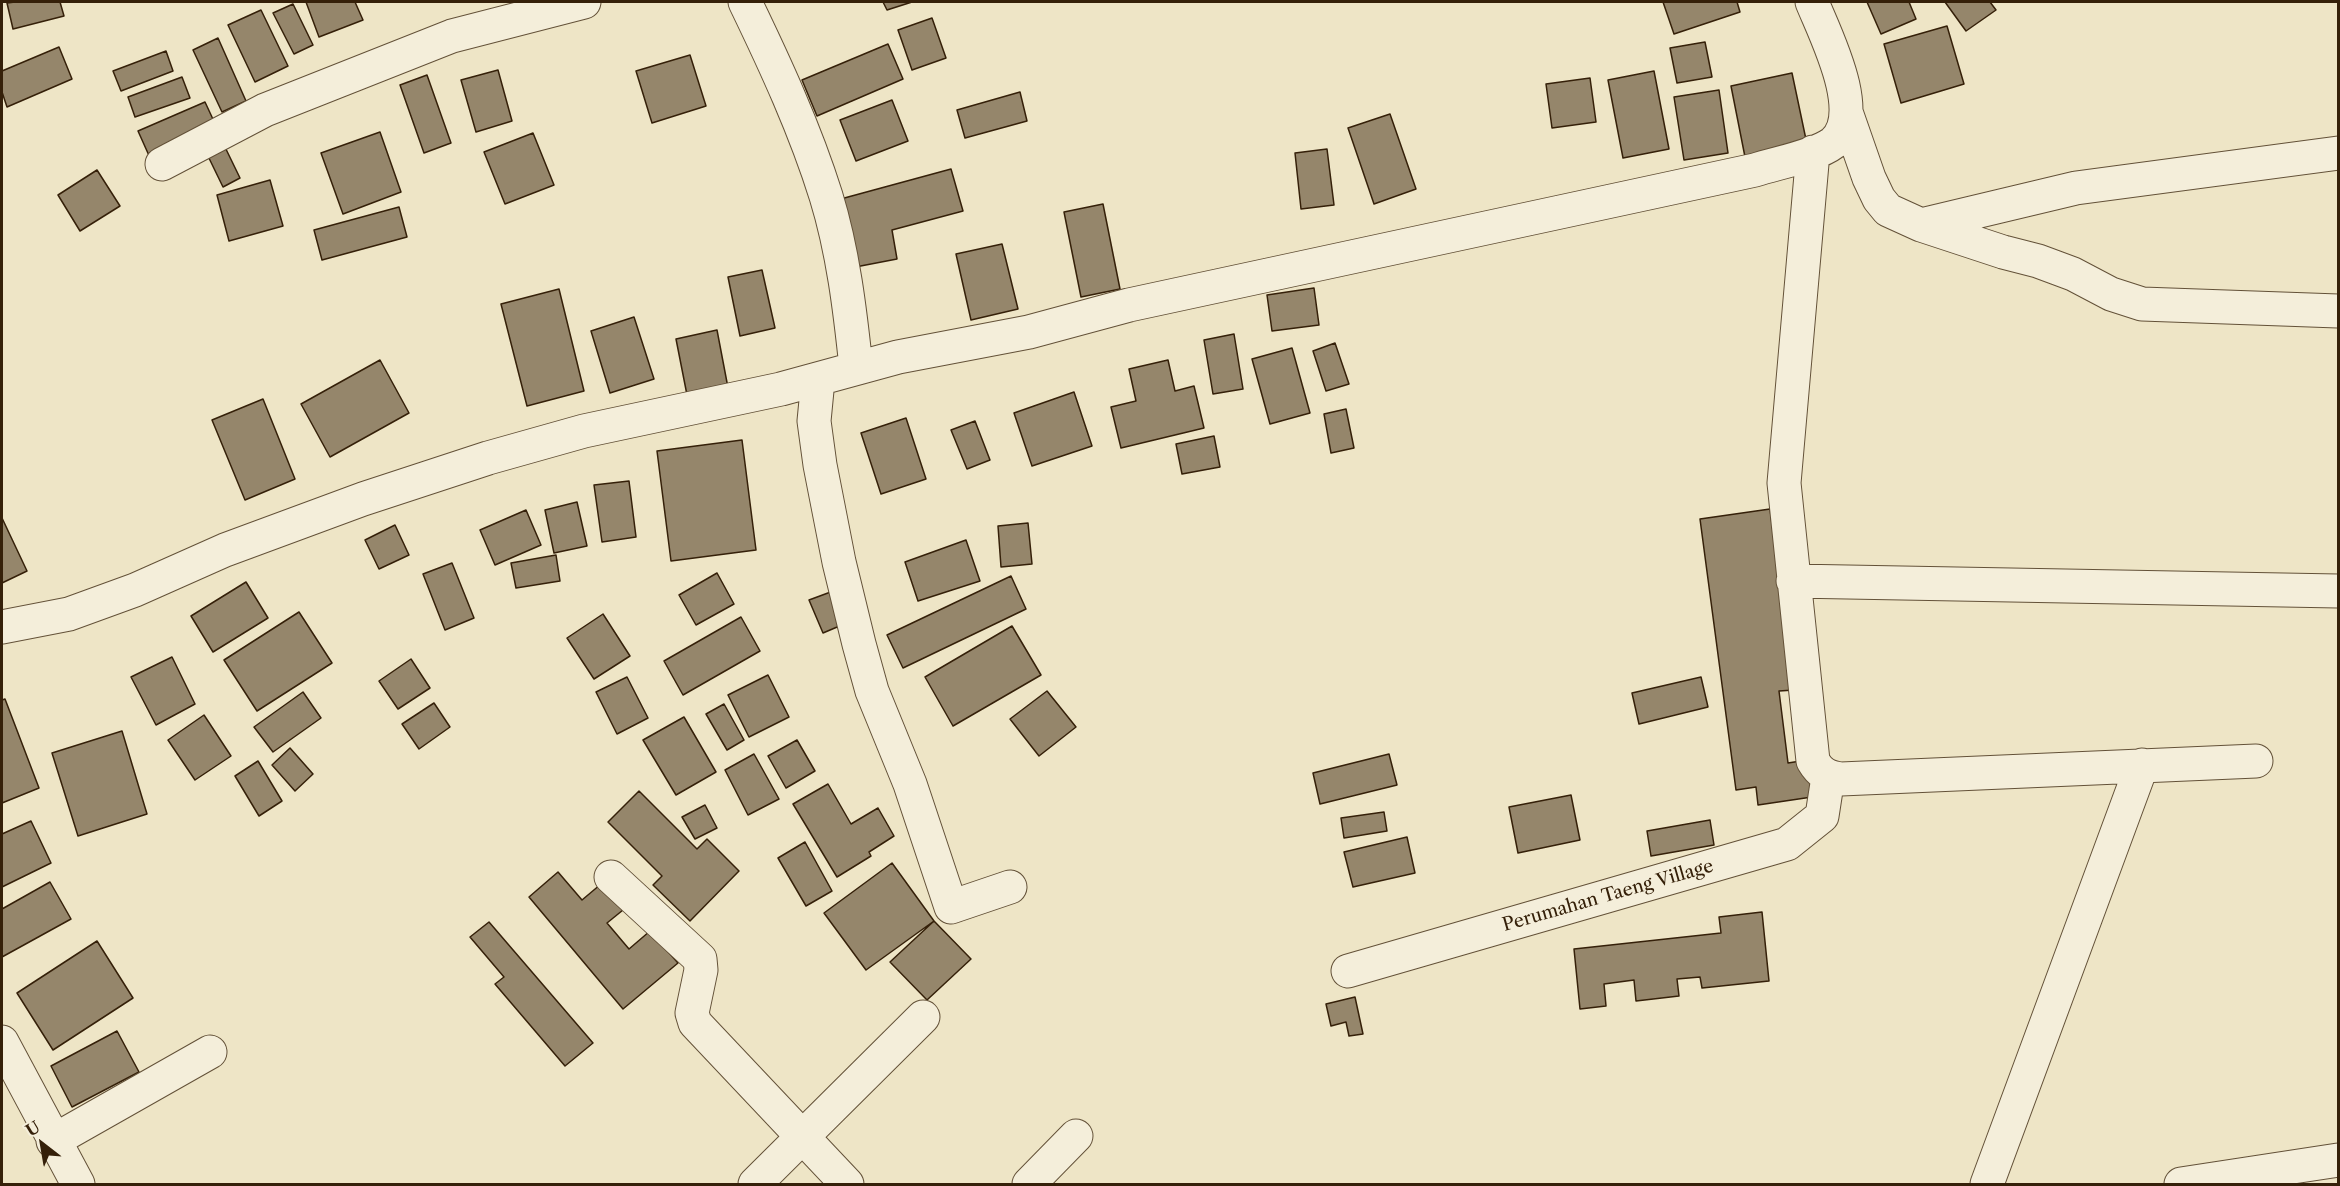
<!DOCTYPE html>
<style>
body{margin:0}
#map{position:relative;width:2340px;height:1186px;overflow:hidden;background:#eee5c6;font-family:"Libre Caslon Text",serif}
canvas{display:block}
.frame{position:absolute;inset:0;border:3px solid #352009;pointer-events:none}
.north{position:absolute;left:12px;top:1114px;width:60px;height:60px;-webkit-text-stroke:4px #f4eeda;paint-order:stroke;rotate:329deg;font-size:16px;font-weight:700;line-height:24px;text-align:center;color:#352009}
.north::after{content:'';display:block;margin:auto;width:21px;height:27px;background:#352009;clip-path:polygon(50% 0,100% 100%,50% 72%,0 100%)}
</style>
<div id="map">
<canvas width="2340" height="1186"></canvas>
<div class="frame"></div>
<div class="north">U</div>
</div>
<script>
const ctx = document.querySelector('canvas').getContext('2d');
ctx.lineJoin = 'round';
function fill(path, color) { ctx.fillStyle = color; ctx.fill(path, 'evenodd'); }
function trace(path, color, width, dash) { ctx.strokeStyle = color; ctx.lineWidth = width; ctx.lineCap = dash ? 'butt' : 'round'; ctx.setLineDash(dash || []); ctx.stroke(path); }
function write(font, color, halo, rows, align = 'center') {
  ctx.font = font + ' "Libre Caslon Text",serif'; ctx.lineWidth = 4.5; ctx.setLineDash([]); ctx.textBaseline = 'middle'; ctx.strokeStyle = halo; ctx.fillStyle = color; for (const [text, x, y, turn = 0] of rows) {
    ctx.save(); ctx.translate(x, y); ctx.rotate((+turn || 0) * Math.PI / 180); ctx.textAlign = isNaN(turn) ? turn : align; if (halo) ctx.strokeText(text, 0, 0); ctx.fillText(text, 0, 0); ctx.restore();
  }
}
const building = new Path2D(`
 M 15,2 L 60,2 L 64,16 L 13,29 L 7,3 Z
 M 306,2 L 355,2 L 363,20 L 319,37 Z
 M 883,2 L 912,2 L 887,10 Z
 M 1663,2 L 1737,2 L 1740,12 L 1674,34 Z
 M 1867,2 L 1909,2 L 1916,19 L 1881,34 Z
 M 1945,2 L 1990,2 L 1996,10 L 1966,31 Z
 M 293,4 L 313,45 L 294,54 L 273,13 Z
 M 261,10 L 288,66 L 255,82 L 228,25 Z
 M 932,18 L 946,58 L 912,70 L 898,30 Z
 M 1947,26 L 1964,84 L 1901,103 L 1884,44 Z
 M 218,38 L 246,101 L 222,112 L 193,50 Z
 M 1705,42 L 1712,77 L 1677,83 L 1670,48 Z
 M 888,44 L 903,79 L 817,116 L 802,80 Z
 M 59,47 L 72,79 L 7,107 L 2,92 L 2,71 Z
 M 166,51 L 173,71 L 121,91 L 113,71 Z
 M 690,55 L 706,106 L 652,123 L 636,71 Z
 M 498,70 L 512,121 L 476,132 L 461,80 Z
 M 1654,71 L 1669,149 L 1623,158 L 1608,80 Z
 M 1792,73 L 1808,149 L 1746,162 L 1731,86 Z
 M 427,75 L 451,143 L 424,153 L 400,85 Z
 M 182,77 L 190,98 L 135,117 L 128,97 Z
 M 1590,78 L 1596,122 L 1552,128 L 1546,84 Z
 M 1719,90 L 1728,153 L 1684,160 L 1674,97 Z
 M 1020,92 L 1027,121 L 965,138 L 957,110 Z
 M 892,100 L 908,141 L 856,161 L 840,120 Z
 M 205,102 L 218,130 L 151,160 L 138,131 Z
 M 1390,114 L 1416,189 L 1374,204 L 1348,128 Z
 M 380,132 L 401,192 L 343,214 L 321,153 Z
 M 533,133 L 554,185 L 505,204 L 484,152 Z
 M 223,143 L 240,178 L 223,187 L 206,152 Z
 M 1327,149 L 1334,205 L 1301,209 L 1295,153 Z
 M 951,169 L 963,211 L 892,230 L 897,259 L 845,269 L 837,200 Z
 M 97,170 L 120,206 L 80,231 L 58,195 Z
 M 270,180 L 283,226 L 229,241 L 217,195 Z
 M 1103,204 L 1120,289 L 1081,297 L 1064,212 Z
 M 399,207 L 407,237 L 322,260 L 314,230 Z
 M 1002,244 L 1018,309 L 971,320 L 956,254 Z
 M 762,270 L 775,328 L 740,336 L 728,277 Z
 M 1314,288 L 1319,325 L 1272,331 L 1267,295 Z
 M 559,289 L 584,391 L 527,406 L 501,304 Z
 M 634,317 L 654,379 L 610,393 L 591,331 Z
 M 717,330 L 729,393 L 688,400 L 676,339 Z
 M 1234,334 L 1243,389 L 1213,394 L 1204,340 Z
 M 1335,343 L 1349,384 L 1326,391 L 1313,351 Z
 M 1292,348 L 1310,413 L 1270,424 L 1252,359 Z
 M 380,360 L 409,413 L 330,457 L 301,404 Z
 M 1168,360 L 1175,391 L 1194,386 L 1204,428 L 1121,448 L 1111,407 L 1136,401 L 1129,369 Z
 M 1074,392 L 1092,446 L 1032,466 L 1014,413 Z
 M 263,399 L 295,479 L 245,500 L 212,420 Z
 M 1346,409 L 1354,448 L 1331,453 L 1324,414 Z
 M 906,418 L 926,479 L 881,494 L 861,433 Z
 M 975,421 L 990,460 L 967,469 L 951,430 Z
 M 1214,436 L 1220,467 L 1182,474 L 1176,444 Z
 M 742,440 L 756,550 L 671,561 L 657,451 Z
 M 629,481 L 636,537 L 602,542 L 594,485 Z
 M 577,502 L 587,546 L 554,553 L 545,510 Z
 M 1770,509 L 1794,690 L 1779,691 L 1788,763 L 1807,760 L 1812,797 L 1758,805 L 1756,787 L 1736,790 L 1700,519 Z
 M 526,510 L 541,545 L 495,565 L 480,530 Z
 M 2,518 L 27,571 L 2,583 Z
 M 1028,523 L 1032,564 L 1001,567 L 998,526 Z
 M 395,525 L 409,555 L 379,569 L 365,540 Z
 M 966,540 L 980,581 L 918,601 L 905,562 Z
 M 556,555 L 560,581 L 516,588 L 511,563 Z
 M 452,563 L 474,618 L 445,630 L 423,574 Z
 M 717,573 L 734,604 L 696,625 L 679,595 Z
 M 1011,576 L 1026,609 L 903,668 L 887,635 Z
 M 246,582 L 268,618 L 213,652 L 191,616 Z
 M 836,590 L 849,622 L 823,633 L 809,600 Z
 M 299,612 L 332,663 L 257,711 L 224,660 Z
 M 603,614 L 630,656 L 594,679 L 567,638 Z
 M 741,617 L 760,651 L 683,695 L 664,661 Z
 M 1012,626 L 1041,675 L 953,726 L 925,677 Z
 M 172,657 L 195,704 L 156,725 L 131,677 Z
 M 411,659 L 430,688 L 398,709 L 379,681 Z
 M 768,675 L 789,717 L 749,737 L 728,695 Z
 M 627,677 L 648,718 L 617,734 L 596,692 Z
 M 1701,677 L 1708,707 L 1639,724 L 1632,693 Z
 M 1047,691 L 1076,727 L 1039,756 L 1010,719 Z
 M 303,692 L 321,718 L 273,752 L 254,727 Z
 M 5,699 L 39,788 L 2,803 L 2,700 Z
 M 434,703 L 450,727 L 419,749 L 402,724 Z
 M 724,704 L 744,740 L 727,750 L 706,714 Z
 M 204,715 L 231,756 L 195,780 L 168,740 Z
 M 684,717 L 716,772 L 676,795 L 643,740 Z
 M 122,731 L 147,814 L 78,836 L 52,753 Z
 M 797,740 L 815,771 L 786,788 L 768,756 Z
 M 290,748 L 313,774 L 295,791 L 272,765 Z
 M 754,754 L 779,799 L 748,815 L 725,770 Z
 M 1389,754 L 1397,785 L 1320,804 L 1313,773 Z
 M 258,761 L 282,801 L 259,816 L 235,776 Z
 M 828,784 L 851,824 L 878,808 L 894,836 L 869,852 L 871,856 L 837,877 L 793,804 Z
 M 639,791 L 697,849 L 707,839 L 739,871 L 690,921 L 653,885 L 662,876 L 608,822 Z
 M 1571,795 L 1580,840 L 1518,853 L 1509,807 Z
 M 705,805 L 717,828 L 695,839 L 682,817 Z
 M 1384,812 L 1387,831 L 1344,838 L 1341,818 Z
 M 1710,820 L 1714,845 L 1651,856 L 1647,831 Z
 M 31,821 L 51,863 L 2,887 L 2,834 Z
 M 1407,837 L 1415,873 L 1353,887 L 1344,852 Z
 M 805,842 L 832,891 L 806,906 L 778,858 Z
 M 892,863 L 934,921 L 866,970 L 824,913 Z
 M 558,872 L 582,900 L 601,884 L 623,910 L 607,923 L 629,949 L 650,931 L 678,963 L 623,1009 L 529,897 Z
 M 50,882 L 71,919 L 2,957 L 2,909 Z
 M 1762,912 L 1769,981 L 1702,988 L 1700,977 L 1677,979 L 1679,996 L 1636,1001 L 1634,980 L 1604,984 L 1606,1006 L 1580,1009 L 1574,949 L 1721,933 L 1719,917 Z
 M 934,921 L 971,959 L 927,1000 L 890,962 Z
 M 489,922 L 593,1043 L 565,1066 L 495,984 L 504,977 L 470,937 Z
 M 97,941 L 133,998 L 53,1050 L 17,993 Z
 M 1355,997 L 1363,1034 L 1349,1036 L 1346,1022 L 1331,1026 L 1326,1004 Z
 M 117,1031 L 139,1072 L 72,1107 L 51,1066 Z`);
fill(building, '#95866b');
trace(building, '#352009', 1.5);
const minor = new Path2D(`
 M 745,2 C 775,64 805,129 826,196 C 843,251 850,310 856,367
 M 1846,112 L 1869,178 L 1879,199 L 1888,210 L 1921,225 L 2003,252 L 2038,261 L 2073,274 L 2111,294 L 2142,304 L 2338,311
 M 1813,152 L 1784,483 L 1813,761 C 1820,773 1827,777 1841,779 L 2256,761
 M 162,164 L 265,110 L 452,36 L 584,2
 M 1921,225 L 2076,188 L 2338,153
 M 818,380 L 814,421 L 820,465 L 839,562 L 859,644 L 872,691 L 910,784 L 951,907 L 1010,887
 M 1793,581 L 2338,591
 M 2,627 L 69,614 L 135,590 L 225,550 L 363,499 L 488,458 L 584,431 L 781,389 L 898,357 L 1029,332 L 1129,305 L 1755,170 C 1776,163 1816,156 1833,143 C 1867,115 1825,34 1812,2
 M 611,877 L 700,959 L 701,970 L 692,1013 L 695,1023 L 847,1184
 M 1348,971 L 1787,844 L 1822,816 L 1828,777
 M 2,1042 L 78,1184
 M 53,1141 L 210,1052
 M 755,1184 L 923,1017
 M 1029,1184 L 1076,1136
 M 1987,1184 L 2142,765
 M 2181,1184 L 2338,1160`);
trace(minor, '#635138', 35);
trace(minor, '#f4eeda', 33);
write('18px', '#352009', '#f4eeda', [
 ["Perumahan Taeng Village",1608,896,-16]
]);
</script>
